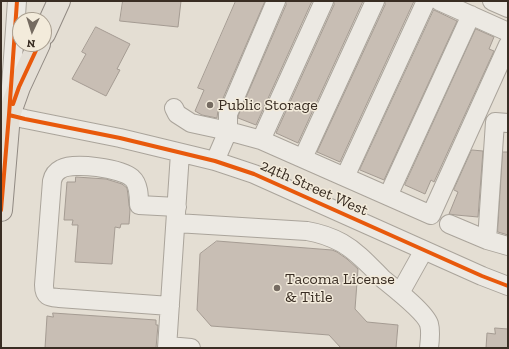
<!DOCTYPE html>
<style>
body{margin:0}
#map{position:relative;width:509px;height:349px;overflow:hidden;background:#e4ded3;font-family:"Zilla Slab",serif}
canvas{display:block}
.frame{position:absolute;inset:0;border:2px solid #392d23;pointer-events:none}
.north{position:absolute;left:12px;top:12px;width:40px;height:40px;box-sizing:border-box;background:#f3ebdb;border:1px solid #a99f91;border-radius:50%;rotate:184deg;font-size:11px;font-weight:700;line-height:16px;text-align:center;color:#392d23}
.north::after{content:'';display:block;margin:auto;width:14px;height:18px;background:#756b61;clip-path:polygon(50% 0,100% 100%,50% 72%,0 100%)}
</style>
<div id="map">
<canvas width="509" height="349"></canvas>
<div class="frame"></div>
<div class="north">N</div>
</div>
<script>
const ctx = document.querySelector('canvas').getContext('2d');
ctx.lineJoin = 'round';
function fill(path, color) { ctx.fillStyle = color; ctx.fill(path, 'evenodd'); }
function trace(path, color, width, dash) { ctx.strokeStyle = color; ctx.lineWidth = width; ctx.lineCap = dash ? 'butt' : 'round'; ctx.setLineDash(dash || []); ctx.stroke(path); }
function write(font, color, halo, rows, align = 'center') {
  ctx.font = font + ' "Zilla Slab",serif'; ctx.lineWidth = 3; ctx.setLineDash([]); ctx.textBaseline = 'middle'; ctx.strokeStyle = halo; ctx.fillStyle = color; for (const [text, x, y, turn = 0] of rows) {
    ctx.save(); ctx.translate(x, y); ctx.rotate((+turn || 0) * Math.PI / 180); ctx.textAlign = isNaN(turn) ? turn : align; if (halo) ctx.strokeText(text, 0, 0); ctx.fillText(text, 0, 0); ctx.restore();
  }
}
const building = new Path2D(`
 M 123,1 L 181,1 L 178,27 L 120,21 Z
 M 236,1 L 265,1 L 218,110 L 217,118 L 202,115 L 195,111 L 204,90 L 198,88 Z
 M 286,1 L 312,1 L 256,125 L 238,118 L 238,116 L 286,5 Z
 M 334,1 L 363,1 L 298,143 L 276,133 L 334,5 Z
 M 385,1 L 414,1 L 340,162 L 317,152 L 385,5 Z
 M 434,10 L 457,21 L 384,180 L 360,170 Z
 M 96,27 L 130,44 L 117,69 L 120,70 L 106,96 L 72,79 L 86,54 L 82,52 Z
 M 476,29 L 494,37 L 489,49 L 494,51 L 434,182 L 431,180 L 425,194 L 405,185 Z
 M 472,150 L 483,151 L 478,217 L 456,215 L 449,214 L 458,192 L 454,190 Z
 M 503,152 L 508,152 L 508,235 L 498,232 Z
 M 76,177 L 106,179 L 122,184 L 127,188 L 128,195 L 129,205 L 130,210 L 129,224 L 121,224 L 120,228 L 115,227 L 112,264 L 75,262 L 78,225 L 72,225 L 73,220 L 64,220 L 67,182 L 75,182 Z
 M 217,241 L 332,250 L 337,252 L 347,259 L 358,269 L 355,309 L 367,322 L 398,325 L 396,348 L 341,348 L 329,335 L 211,326 L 197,310 L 200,254 Z
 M 53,313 L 156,320 L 156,325 L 158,325 L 156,348 L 45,348 L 47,316 L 53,317 Z
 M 495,328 L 508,329 L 508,348 L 486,348 L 487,333 L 495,334 Z`);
fill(building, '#c8beb4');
trace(building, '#a49b92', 1);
const minor = new Path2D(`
 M 17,1 L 9,115 L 25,119 L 120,138 L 215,161 L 254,174 L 482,276 L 508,286
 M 439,1 L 508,32
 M 492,1 L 508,8
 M 174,108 L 177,114 L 191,123 L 228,131 L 261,140 L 431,215 L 508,45
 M 261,140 L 324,1
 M 303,158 L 375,1
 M 215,161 L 228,131 L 228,114 L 276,1
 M 345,177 L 426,1
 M 388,196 L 471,15
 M 176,223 L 307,231 C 319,233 331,237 342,243 C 358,252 370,266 383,279 C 394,288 425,312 429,324 C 431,331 430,340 429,348
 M 449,224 L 487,240 L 508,246
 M 487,240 L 495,122 L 508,123
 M 400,293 L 424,250
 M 170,306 L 59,298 C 49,297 44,297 44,285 L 52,181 C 53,176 55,172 61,169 C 74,162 121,168 132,178 C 139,184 139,196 139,205 L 177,207
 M 168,346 L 191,348
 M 167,348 L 180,153`);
const major = new Path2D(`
 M 44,34 L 59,1
 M 2,127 L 9,115 L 19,87 L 39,44
 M 1,210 L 9,115`);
trace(minor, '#aaa49b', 20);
trace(major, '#908982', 24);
trace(minor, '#ece9e3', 18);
trace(major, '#e4dfd6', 22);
trace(new Path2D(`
 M 13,104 L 19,87 L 39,44
 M 9,115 L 25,119 L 120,138 L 215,161 L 254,174 L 482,276 L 508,286
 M 1,210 L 9,115 L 17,1`), '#e8590c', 4);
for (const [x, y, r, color] of [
 [210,105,4,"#756b61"],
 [277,288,4,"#756b61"]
]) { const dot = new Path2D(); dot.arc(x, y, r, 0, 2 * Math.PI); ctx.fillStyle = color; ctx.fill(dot); trace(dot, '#f3ebdb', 1.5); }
write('16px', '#392d23', '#f3ebdb', [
 ["Public Storage",218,105],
 ["Tacoma License",285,279],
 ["& Title",285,297]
], 'left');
write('16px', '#392d23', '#f3ebdb', [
 ["24th Street West",314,188,24]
]);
</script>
